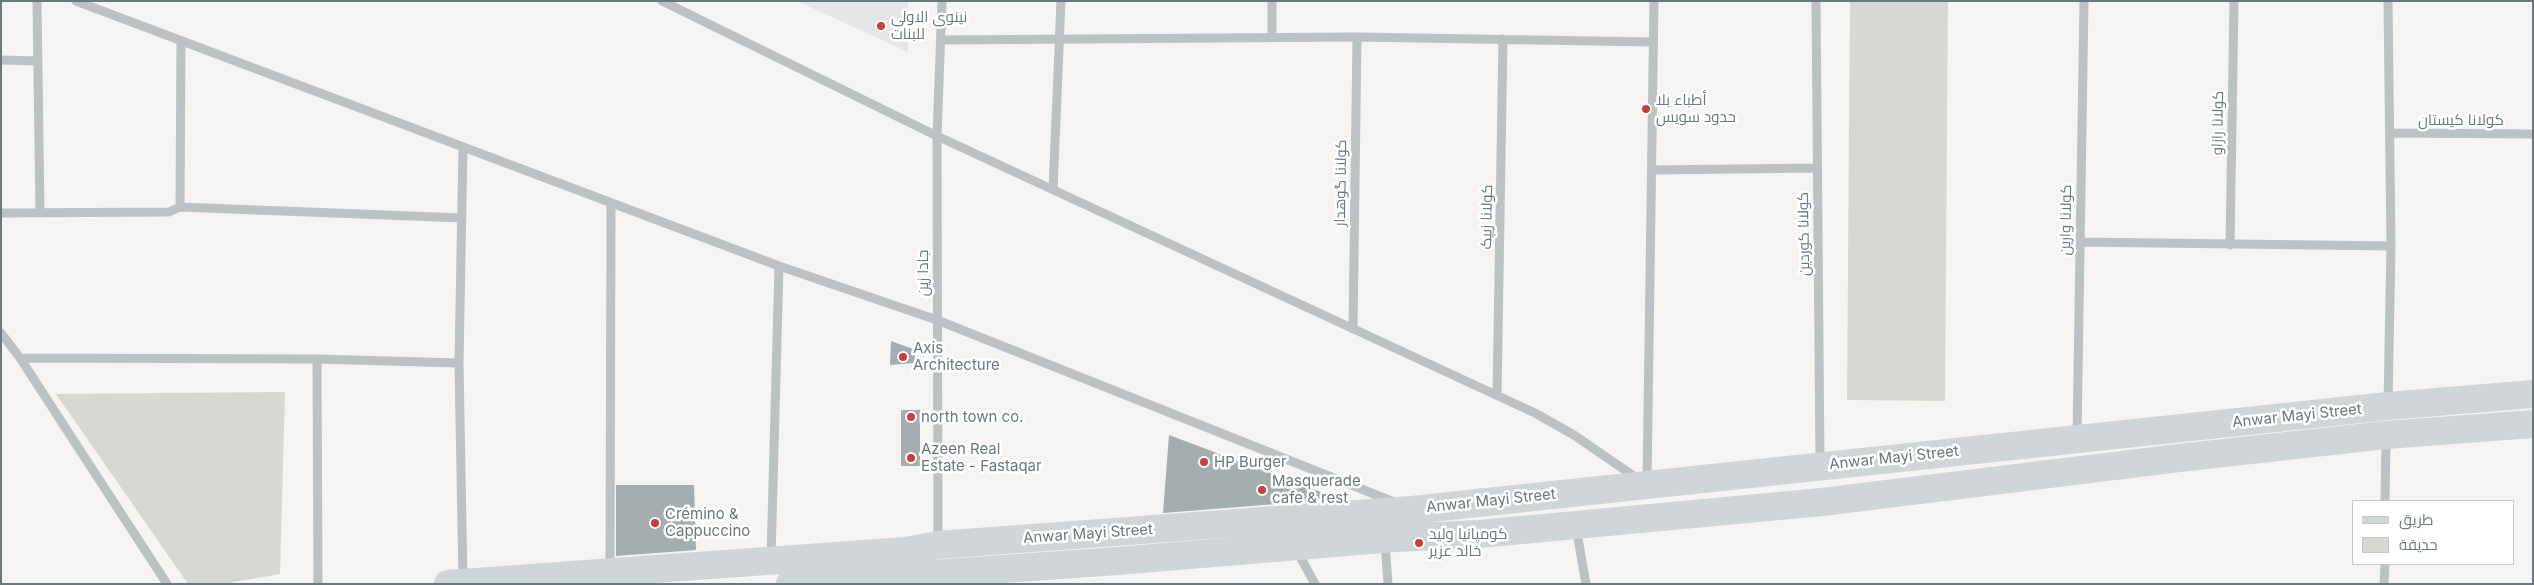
<!DOCTYPE html>
<meta charset="utf-8">
<style>
body{margin:0}
#map{position:relative;width:2534px;height:585px;overflow:hidden;background:#f5f4f2;font-family:Inter,Cairo,sans-serif}
canvas{display:block}
.frame{position:absolute;inset:0;border:2px solid #68797f;pointer-events:none}
.legend{position:absolute;left:2352px;top:500px;width:162px;height:65px;box-sizing:border-box;background:#fff;border:1px solid #c3c9cc;margin:0;padding:6px 9px;list-style:none;font-size:15px;color:#68797f}
.legend li{display:flex;align-items:center;gap:10px;height:25px}
.legend b{width:25px;border:1px solid #c3c9cc}
</style>
<div id="map">
<canvas width="2534" height="585"></canvas>
<div class="frame"></div>
<ul class="legend">
<li><b style="height:6px;background:#d0d5d7"></b>طريق</li>
<li><b style="height:14px;background:#d6d9d1"></b>حديقة</li>
</ul>
</div>
<script>
const ctx = document.querySelector('canvas').getContext('2d');
ctx.lineJoin = 'round';
function fill(path, color) { ctx.fillStyle = color; ctx.fill(path, 'evenodd'); }
function trace(path, color, width, dash) { ctx.strokeStyle = color; ctx.lineWidth = width; ctx.lineCap = dash ? 'butt' : 'round'; ctx.setLineDash(dash || []); ctx.stroke(path); }
function write(font, color, halo, rows, align = 'center') {
  ctx.font = font + ' Inter,Cairo,sans-serif'; ctx.lineWidth = 5; ctx.setLineDash([]); ctx.textBaseline = 'middle'; ctx.strokeStyle = halo; ctx.fillStyle = color; for (const [text, x, y, turn = 0] of rows) {
    ctx.save(); ctx.translate(x, y); ctx.rotate((+turn || 0) * Math.PI / 180); ctx.textAlign = isNaN(turn) ? turn : align; if (halo) ctx.strokeText(text, 0, 0); ctx.fillText(text, 0, 0); ctx.restore();
  }
}
fill(new Path2D(`
 M 797,1 L 908,1 L 908,52 Z`), '#e5e6e5');
fill(new Path2D(`
 M 1850,1 L 1948,1 L 1945,401 L 1847,400 Z
 M 285,392 L 280,574 L 223,584 L 188,584 L 56,394 Z`), '#d6d9d1');
fill(new Path2D(`
 M 891,341 L 916,350 L 914,363 L 890,365 Z
 M 901,410 L 920,410 L 920,466 L 901,466 Z
 M 1169,435 L 1334,497 L 1289,503 L 1163,513 Z
 M 616,485 L 694,485 L 696,550 L 616,556 Z`), '#a4adb0');
trace(new Path2D(`
 M 37,1 L 40,213
 M 76,1 L 779,266 L 937,320 L 1394,502
 M 662,1 L 937,136 L 1535,413 L 1574,435 L 1638,479
 M 1272,1 L 1272,37
 M 1816,1 L 1820,463
 M 2388,1 L 2391,246 L 2388,404
 M 942,40 L 1357,37 L 1653,42
 M 1,60 L 38,61
 M 2390,133 L 2533,134
 M 1652,170 L 1817,168
 M 1053,189 L 1061,1
 M 180,207 L 181,41
 M 1,213 L 169,212 L 180,207 L 462,218
 M 2080,242 L 2391,246
 M 2230,245 L 2234,1
 M 1353,329 L 1357,37
 M 1,333 L 20,358 L 167,584
 M 20,358 L 317,359 L 459,363
 M 317,359 L 318,584
 M 1497,394 L 1503,39
 M 2077,436 L 2084,1
 M 1647,481 L 1654,1
 M 2385,501 L 2386,439
 M 1576,527 L 1586,584
 M 1385,542 L 1388,584
 M 938,543 L 937,136 L 942,1
 M 1297,551 L 1315,584
 M 771,558 L 779,266
 M 610,569 L 611,203
 M 463,580 L 459,363 L 463,147
 M 2384,584 L 2385,564`), '#bcc1c3', 9);
trace(new Path2D(`
 M 448,584 L 905,551 L 938,545 L 1412,510 L 2388,406 L 2533,394
 M 790,584 L 1117,561 L 1395,538 L 1479,534 L 1822,502 L 2179,458 L 2386,435 L 2533,424`), '#d0d5d7', 28);
for (const [x, y, r, color] of [
 [881,26,5,"#cb3e3b"],
 [1646,109,5,"#cb3e3b"],
 [903,357,5,"#cb3e3b"],
 [911,417,5,"#cb3e3b"],
 [911,458,5,"#cb3e3b"],
 [1204,462,5,"#cb3e3b"],
 [1262,490,5,"#cb3e3b"],
 [655,523,5,"#cb3e3b"],
 [1419,543,5,"#cb3e3b"]
]) { const dot = new Path2D(); dot.arc(x, y, r, 0, 2 * Math.PI); ctx.fillStyle = color; ctx.fill(dot); trace(dot, '#fff', 2); }
write('15px', '#68797f', '#fff', [
 ["نينوى الاولى",891,17],
 ["للبنات",891,34],
 ["أطباء بلا",1656,100],
 ["حدود سويس",1656,117],
 ["Axis",913,348],
 ["Architecture",913,365],
 ["north town co.",921,417],
 ["Azeen Real",921,449],
 ["Estate - Fastaqar",921,466],
 ["HP Burger",1214,462],
 ["Masquerade",1272,481],
 ["cafe & rest",1272,498],
 ["Crémino &",665,514],
 ["Cappuccino",665,531],
 ["كومپانيا وليد",1429,534],
 ["خالد عزير",1429,551]
], 'left');
write('15px', '#68797f', '#fff', [
 ["کولانا کیستان",2461,120],
 ["کولانا رازاو",2218,123,-89],
 ["کولانا گوهدار",1341,183,-89],
 ["کولانا زیپک",1487,217,-89],
 ["کولانا وارین",2066,220,-89],
 ["کولانا کوردین",1804,234,-91],
 ["جادا زین",923,273,-90],
 ["Anwar Mayi Street",2297,416,-6],
 ["Anwar Mayi Street",1894,458,-6],
 ["Anwar Mayi Street",1491,501,-6],
 ["Anwar Mayi Street",1088,534,-4]
]);
</script>
